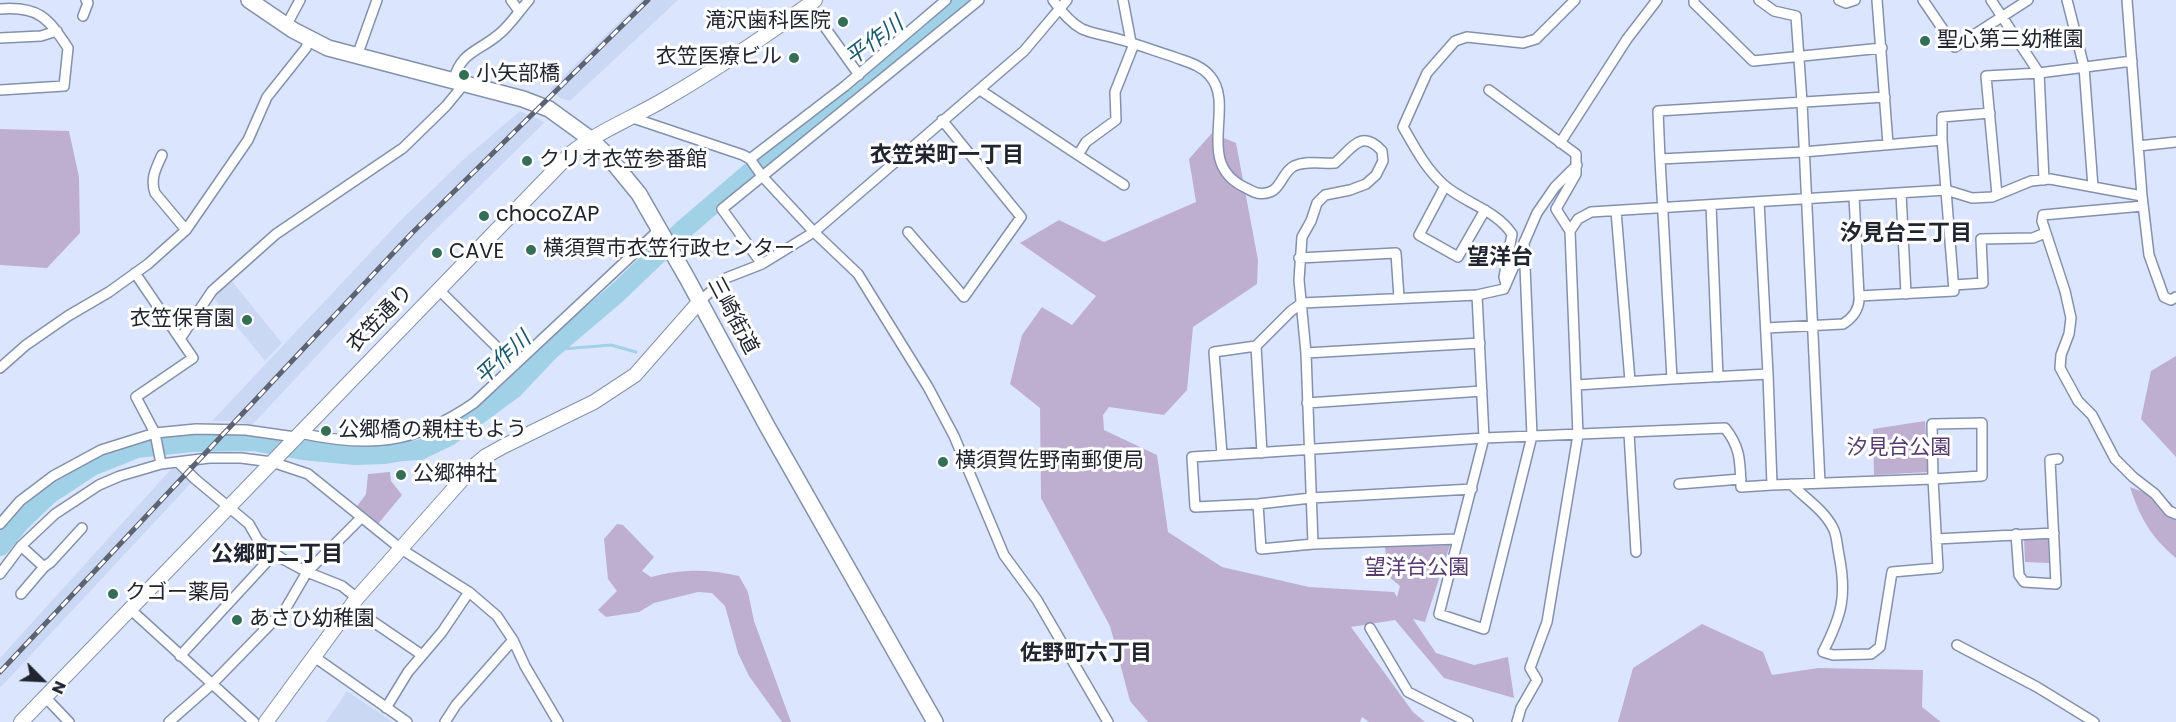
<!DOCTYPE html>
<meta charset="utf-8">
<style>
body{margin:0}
#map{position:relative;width:2176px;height:722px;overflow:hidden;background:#dbe6fe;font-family:Poppins,sans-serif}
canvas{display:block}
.north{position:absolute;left:12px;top:650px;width:60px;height:60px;-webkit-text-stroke:4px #fff;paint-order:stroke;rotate:114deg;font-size:16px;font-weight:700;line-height:24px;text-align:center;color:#202530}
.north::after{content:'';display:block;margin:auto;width:21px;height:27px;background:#202530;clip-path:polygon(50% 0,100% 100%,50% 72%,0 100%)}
</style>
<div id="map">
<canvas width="2176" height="722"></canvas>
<div class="north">N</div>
</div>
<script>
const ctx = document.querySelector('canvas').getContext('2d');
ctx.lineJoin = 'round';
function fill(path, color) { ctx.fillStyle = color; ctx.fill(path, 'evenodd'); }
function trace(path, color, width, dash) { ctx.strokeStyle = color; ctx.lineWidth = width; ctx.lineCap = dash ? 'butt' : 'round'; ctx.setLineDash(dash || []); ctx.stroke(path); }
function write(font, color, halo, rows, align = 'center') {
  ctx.font = font + ' Poppins,"Noto Sans JP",sans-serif'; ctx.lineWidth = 6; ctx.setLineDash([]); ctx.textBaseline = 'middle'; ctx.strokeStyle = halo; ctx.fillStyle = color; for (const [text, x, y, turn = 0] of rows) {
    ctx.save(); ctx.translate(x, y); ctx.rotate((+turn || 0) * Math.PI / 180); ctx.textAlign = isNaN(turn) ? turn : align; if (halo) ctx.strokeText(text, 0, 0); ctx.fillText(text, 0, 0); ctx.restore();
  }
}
fill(new Path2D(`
 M 642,0 L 678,0 L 570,101 L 560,98 L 550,89 Z
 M 520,111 L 545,122 L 427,238 L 252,425 L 235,421 L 212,421 L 400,221 L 464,159 Z
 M 231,280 L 282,343 L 265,361 L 213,297 Z
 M 174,466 L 191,483 L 0,688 L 0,658 Z
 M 347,691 L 393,722 L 326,722 Z`), '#cad8f4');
fill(new Path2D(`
 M 0,129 L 69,131 L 79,177 L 80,233 L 47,268 L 0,265 Z
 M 1212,133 L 1236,143 L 1258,260 L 1257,284 L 1193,327 L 1187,390 L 1164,415 L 1109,407 L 1103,415 L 1104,430 L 1157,455 L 1168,532 L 1222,567 L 1309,587 L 1394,592 L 1397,597 L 1400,586 L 1388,576 L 1385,547 L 1450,545 L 1425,622 L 1413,619 L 1436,653 L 1474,665 L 1508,657 L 1514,698 L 1444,678 L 1395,620 L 1351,627 L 1413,712 L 1425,722 L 1369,722 L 1362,717 L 1360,722 L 1148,722 L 1130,701 L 1110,626 L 1041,498 L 1040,408 L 1010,384 L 1022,335 L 1042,307 L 1072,325 L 1096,296 L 1020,243 L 1059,220 L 1104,242 L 1196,202 L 1189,159 Z
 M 2176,356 L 2176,457 L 2141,419 L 2151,371 Z
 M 1925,421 L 1928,472 L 1874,475 L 1873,429 Z
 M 390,472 L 391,481 L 402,495 L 378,524 L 355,509 L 366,494 L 368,474 Z
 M 2130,487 L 2170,502 L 2176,509 L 2176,558 C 2151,537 2140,518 2130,487 Z
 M 617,524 L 623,525 L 654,557 L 642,571 L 651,577 C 683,569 707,569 739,576 L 748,592 L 754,621 L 791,722 L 782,722 L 749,676 L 738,653 L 725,606 L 712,593 L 698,592 L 654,603 L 639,612 L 606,617 L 598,610 L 617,591 L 608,579 L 604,539 Z
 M 2048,537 L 2049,563 L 2025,562 L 2024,538 Z
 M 1702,624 L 1763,652 L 1772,675 L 1818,668 L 1923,670 L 1922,707 L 1941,722 L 1618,722 L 1633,668 Z`), '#beafd0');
trace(new Path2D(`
 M 550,350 L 611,345 L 636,352`), '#a1d1e6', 3);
trace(new Path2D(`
 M 0,546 L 20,522 L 48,495 L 92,466 L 137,448 L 191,442 L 253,441 L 303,450 L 355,455 L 385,454 L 402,451 L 420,450 L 449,436 L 513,389 L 550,350 L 616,294 L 684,229 L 802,128 L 919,39 L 963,0`), '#a1d1e6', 20);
const street = new Path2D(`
 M 511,0 L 519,11
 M 1053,0 C 1060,10 1071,23 1082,29 C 1093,34 1106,35 1118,39 C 1137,44 1155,51 1174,57 C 1187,62 1201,65 1210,76 C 1236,106 1194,162 1244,187 C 1248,189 1253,192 1257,193 C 1282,197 1279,174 1294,166 C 1307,160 1322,164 1335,163 C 1352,149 1361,128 1382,151 L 1383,161 L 1376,175 L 1366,184 L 1350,190 L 1325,195 L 1317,203 L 1311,221 L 1302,237 L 1299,280 L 1306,353 L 1313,544
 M 1123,0 L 1131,42
 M 1694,0 L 1694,3 L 1753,61 L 1882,48
 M 1759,0 L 1774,11 L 1796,16 L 1802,102 L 1820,483
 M 1839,0 L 1846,3 L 1855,0
 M 1877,0 L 1888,144
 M 1923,0 L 1955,47 L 2028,0
 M 1991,0 L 2039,73 L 1986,76 L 1997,195
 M 2067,0 L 2084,67 L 2093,187
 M 2127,0 L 2142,196 L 2149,255 L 2164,297 L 2171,300 L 2176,297
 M 809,5 L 859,75
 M 0,9 C 39,6 48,18 68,48 L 64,86 L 0,90
 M 83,16 L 88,3 L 86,0
 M 286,26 L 300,0
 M 0,38 L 41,36 L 57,31
 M 357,56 L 377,0
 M 453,81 C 462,51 476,53 498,35 C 510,26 519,11 529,0
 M 980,90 L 1078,155 L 1086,142 L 1116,120 L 1115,92 L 1134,44
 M 1489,90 L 1576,154 L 1576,174 L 1556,209 L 1570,231
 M 633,118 L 743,155 L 750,159 L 762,176 L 814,232 L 858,274 L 928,387 L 954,436 L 1004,555 L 1037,600 L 1108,722
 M 1942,140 L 1942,117 L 1990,113
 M 1560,143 L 1627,39 L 1657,0
 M 2138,146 L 2176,142
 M 162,155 C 156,168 150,179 155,193 L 186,230
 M 1078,155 L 1124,185
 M 750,159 L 845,86 L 946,0
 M 1660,159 L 1658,111 L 1885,97
 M 2044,180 L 2039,73 L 2132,61
 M 1445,186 L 1419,235 L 1458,257 L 1485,210
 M 1901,193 L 1906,294
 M 1759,202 L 1768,374 L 1672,379 L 1660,159 L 1803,152 L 1942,140 L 1954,291 L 1859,296 L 1854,196
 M 1711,205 L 1718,377
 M 2143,206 L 2043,215 L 2042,221 L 2065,291 L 2071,318 L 2069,334 L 2061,355 L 2060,368 L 2078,401 L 2092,415 L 2115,459 L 2133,477 L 2155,494 L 2169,511 L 2176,514
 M 1616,211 L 1630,381
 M 908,232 L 964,297 L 1021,217 L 942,120
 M 1299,258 L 1396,253 L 1399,298
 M 762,264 L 722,209 L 979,0
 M 135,273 L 193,358 L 136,397 L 155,433 L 161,464
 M 1506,284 L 1504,277 L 1512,234 C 1496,210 1465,203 1444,185 C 1426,169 1415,148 1403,127 L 1427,73 L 1455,41 L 1467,37 L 1523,43 L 1536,39 L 1575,0
 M 1954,285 L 1983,283 L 1981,239 L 2033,238 L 2045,233
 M 438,289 L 515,365
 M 1477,295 L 1504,289 L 1537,213 L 1555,187 L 1577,165
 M 700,301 L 726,278 L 762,264 L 814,232 L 1024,51 L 1067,0
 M 1766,328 L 1843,324 C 1853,318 1860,308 1859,296
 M 180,339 L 212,291 L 276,234 L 403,148 L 446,106 L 460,89 L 462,83
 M 1256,346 L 1262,453
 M 1306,353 L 1480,343
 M 0,368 L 26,345 L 68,316 L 109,292 L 148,264 L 186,230 L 248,140 L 267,97 L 306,48 L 309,39
 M 1768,374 L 1772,485 L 1933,479 L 1938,568 L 1892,572 L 1880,647 L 1871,654 L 1833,655 L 1823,652 C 1842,615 1847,596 1839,555 C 1837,546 1837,535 1833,528 C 1824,510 1805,498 1791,484
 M 1576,385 L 1672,379
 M 1307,403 L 1482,391
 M 1982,423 L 1982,476 L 1933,479 L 1932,424 Z
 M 299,433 C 370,448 413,445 474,403 L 660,229
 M 1629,433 L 1636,552
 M 1222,454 L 1214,352 L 1256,346 L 1291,311 L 1302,303 L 1477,295 L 1484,438 L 1439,614 L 1484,629 L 1532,436 L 1524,242
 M 178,462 L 195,479 L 249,524 L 258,540 L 281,558 L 307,572 L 342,586 L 357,598
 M 1679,484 L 1741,479
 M 1472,489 L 1311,498 L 1258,504 L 1195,507 L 1192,457 L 1484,438 L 1725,428 C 1741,448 1740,462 1741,487 L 1772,485
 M 1258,504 L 1261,549 L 1313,544 L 1458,539
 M 0,524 L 20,501 L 53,476 L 101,450 L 155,433 L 196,429 L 246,430 L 295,437
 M 2016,534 L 2019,575 L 2024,582 L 2056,584 L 2050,460 L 2058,459
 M 1936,539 L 2054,533
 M 21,546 L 44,567 L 51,562 L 82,528
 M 0,574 L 21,546 L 55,514 L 99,485 L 120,476 L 161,464 L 209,458 L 241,458 L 272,462 L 308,474 L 401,549 L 469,592 L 497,616 L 513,640 L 525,666 L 558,722
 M 21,594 L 44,567
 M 350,606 L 422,655
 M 130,609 L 254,722
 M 1370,628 L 1408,692 L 1468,722
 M 1957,645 L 2037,687 L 2094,722
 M 180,656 L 275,553
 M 313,656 L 407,722
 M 45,697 L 69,722
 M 386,708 L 408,672 L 442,632 L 469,592
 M 169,722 L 211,685 L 286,608 L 307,572 L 361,518
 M 445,722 L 456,705 L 513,640
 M 1517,722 L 1521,708 L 1537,680 L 1530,668 L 1547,622 L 1578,435 L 1570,231 L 1578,219 L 1591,212 L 1946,190 L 1972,198 L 1992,197 L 2031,181 L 2050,179 L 2142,196`);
const secondary = new Path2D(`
 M 21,722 L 570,154 C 598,131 633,118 665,99 C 717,69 767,35 815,0
 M 266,722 L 357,598 L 474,466 L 486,456 L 504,446 L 594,402 L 635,375 L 700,301`);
const primary = new Path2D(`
 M 249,0 L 293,30 L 328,48 L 523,99 L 549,109 L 589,138 L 607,155 L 639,194 L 687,278 L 767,426 L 935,722`);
trace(street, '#8491ac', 12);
trace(secondary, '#8491ac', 16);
trace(primary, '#8491ac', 18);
trace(street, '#fff', 9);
trace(secondary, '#fff', 14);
trace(primary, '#fff', 15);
const rail = new Path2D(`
 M 0,672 L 412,233 L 648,0`);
trace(rail, '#5c6373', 5);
trace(rail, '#fff', 3, [9]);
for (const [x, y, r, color] of [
 [843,22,6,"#346e57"],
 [1925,41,6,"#346e57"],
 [794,58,6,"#346e57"],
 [464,75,6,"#346e57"],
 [527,161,6,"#346e57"],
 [484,216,6,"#346e57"],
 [531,250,6,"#346e57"],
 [437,253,6,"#346e57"],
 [247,320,6,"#346e57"],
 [326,431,6,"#346e57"],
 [943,462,6,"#346e57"],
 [401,475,6,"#346e57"],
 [113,594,6,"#346e57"],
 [237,620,6,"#346e57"]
]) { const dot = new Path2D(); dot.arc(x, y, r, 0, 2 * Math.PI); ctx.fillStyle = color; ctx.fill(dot); trace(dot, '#fff', 2); }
write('21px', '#202530', '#fff', [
 ["滝沢歯科医院",831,22,"right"],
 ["聖心第三幼稚園",1937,41],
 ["衣笠医療ビル",782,58,"right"],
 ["小矢部橋",476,75],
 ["クリオ衣笠参番館",539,161],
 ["chocoZAP",496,216],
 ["横須賀市衣笠行政センター",543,250],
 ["CAVE",449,253],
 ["衣笠保育園",235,320,"right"],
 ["公郷橋の親柱もよう",338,431],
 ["横須賀佐野南郵便局",955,462],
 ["公郷神社",413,475],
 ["クゴー薬局",125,594],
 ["あさひ幼稚園",249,620]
], 'left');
write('21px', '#202530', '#fff', [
 ["三崎街道",732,316,62],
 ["衣笠通り",381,319,-46]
]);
write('21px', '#553b6e', '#fff', [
 ["汐見台公園",1899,449],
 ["望洋台公園",1417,569]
]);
write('italic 22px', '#1a586d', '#fff', [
 ["平作川",875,42,-37],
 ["平作川",504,359,-43]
]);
write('bold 22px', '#202530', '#fff', [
 ["衣笠栄町一丁目",947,156],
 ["汐見台三丁目",1906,234],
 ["望洋台",1500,258],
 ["公郷町二丁目",277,555],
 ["佐野町六丁目",1086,654]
]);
</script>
